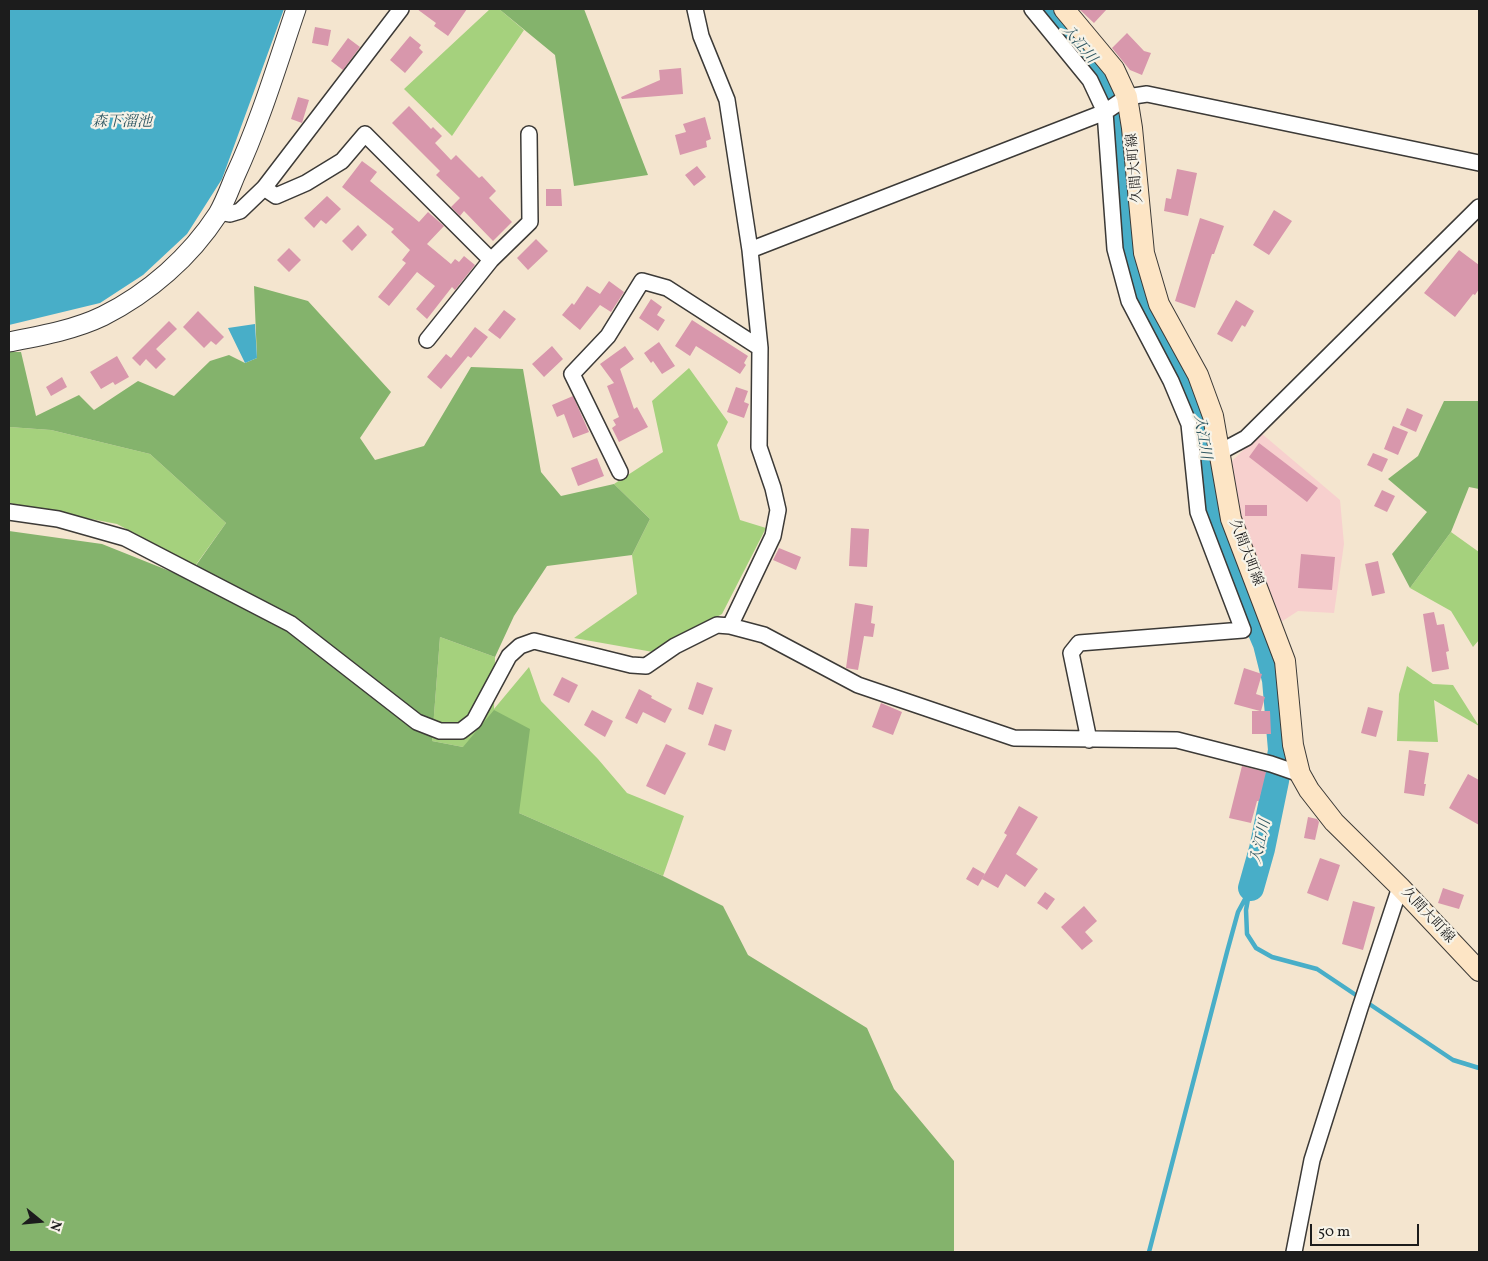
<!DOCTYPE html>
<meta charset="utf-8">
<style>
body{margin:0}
#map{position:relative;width:1488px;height:1261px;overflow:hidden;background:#f4e5cf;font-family:Vollkorn,serif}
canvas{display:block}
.frame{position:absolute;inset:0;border:10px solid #1c1c1c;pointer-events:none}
.north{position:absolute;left:15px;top:1196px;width:50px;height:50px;-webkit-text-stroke:4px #f7f3e8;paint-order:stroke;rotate:107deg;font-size:14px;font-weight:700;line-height:20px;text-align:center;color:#1c1c1c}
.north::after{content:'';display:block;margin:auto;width:18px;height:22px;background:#1c1c1c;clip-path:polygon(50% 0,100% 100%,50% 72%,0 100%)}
.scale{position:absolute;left:1310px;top:1224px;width:109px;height:22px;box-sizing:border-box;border:2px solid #1c1c1c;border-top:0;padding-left:6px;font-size:15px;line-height:18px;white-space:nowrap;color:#1c1c1c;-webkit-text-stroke:4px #f7f3e8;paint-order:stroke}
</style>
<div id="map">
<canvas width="1488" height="1261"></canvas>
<div class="frame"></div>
<div class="north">N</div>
<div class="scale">50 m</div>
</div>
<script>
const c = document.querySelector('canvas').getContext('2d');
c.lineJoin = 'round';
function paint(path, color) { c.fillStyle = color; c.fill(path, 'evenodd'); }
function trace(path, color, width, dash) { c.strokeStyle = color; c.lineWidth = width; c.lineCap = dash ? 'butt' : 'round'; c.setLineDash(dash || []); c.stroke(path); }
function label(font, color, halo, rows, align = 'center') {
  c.font = font + ' Vollkorn,"Noto Serif JP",serif'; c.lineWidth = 4.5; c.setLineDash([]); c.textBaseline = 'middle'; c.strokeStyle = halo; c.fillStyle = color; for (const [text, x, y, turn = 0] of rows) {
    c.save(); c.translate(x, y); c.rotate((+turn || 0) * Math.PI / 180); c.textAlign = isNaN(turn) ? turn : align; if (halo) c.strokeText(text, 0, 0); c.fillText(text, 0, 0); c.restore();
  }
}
paint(new Path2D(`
 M1261,433L1340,500L1344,544L1334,613L1298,611L1281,622L1239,521L1231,462Z`), '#f7d0ce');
paint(new Path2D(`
 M490,9H499L524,30L452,136L404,89Z
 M689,368L728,422L717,445L740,520L766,528L722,614L653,652L574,638L637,594L632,555L650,519L614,484L663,452L652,401Z
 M9,427L51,430L150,454L226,523L195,566L117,524L9,503Z
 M1451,532L1479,552V640L1473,647L1451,611L1410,588Z
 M440,637L495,657L494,709L529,667L541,701L598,759L627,793L684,816L663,876L519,813L463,747L432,741Z
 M1407,666L1433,684L1453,685L1479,726L1434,700L1438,742L1397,741L1399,694Z`), '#a5d17d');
paint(new Path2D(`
 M499,9H584L648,175L574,186L555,55Z
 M254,286L308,301L391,392L360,438L375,460L424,446L471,367L523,369L541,472L561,496L614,484L650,519L632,555L547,566L514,616L495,657L440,637L432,741L463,747L494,710L530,729L519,813L663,876L723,906L748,955L867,1028L894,1089L954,1161V1252H9V531L102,544L187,578L226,523L150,454L51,430L9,427V352H21L36,416L79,395L94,410L138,381L174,396L210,361L229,355L245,363L257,358Z
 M1444,401H1479V489L1469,487L1451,532L1410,588L1392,554L1427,512L1388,479L1418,456Z`), '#84b36c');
paint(new Path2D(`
 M9,9H284L222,179L187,234L143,275L100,303L9,325Z
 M255,324L257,358L245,363L228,328Z`), '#48aec8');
trace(new Path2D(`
 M1249,893L1246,910L1247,934L1256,948L1272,957L1317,969L1453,1060L1479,1068
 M1149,1252L1227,952L1238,912L1251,888`), '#48aec8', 4.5);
trace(new Path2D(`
 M1048,9L1100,71L1118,119L1126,239L1142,301L1187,378L1200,419L1209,489L1221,539L1266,644L1275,680L1281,750L1276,781L1262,849L1251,888`), '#48aec8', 26);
paint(new Path2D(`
 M417,9H467L448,36L434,26L436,23Z
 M1079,9H1107L1094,23Z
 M315,27L331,30L328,46L312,43Z
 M1127,33L1144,51L1151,53L1142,75L1130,70L1112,48Z
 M410,36L421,45L419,48L423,52L405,73L390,60Z
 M348,38L360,47L343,70L331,61Z
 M681,68L683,94L622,99L621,97L660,80L659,70Z
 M298,97L309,100L302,123L291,119Z
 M409,106L431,129L433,127L442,136L435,143L451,160L456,155L479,178L482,176L496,191L489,198L512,222L493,241L464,211L460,216L451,207L460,198L436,175L440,171L392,123Z
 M705,117L711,139L706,141L707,147L680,155L675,135L686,132L683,124Z
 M362,161L377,172L370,181L419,222L428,212L444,226L427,244L451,264L455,259L459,262L464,256L475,265L455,290L452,287L427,319L416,309L435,286L417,272L389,306L378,297L406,263L402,260L410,250L391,232L394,229L342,187Z
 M697,166L706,177L694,186L685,175Z
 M1177,169L1197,173L1188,216L1164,211L1166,198L1171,199Z
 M546,189H561L562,206H546Z
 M327,196L341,209L326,224L321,220L314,228L304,218Z
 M1274,210L1292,221L1269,255L1253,245Z
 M1200,218L1224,226L1214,254H1212L1195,308L1175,301Z
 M358,225L367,235L352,251L342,241Z
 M536,239L548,251L528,270L517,258Z
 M289,248L301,260L289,272L277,260Z
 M1459,250L1479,265V289L1475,295L1473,294L1455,317L1424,293Z
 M609,281L624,292L611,312L600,305L580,330L562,315L572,303L574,305L587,286L600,294Z
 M651,299L662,307L657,315L665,320L658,331L639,318Z
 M1236,300L1254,311L1245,327L1242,325L1232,342L1217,334Z
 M504,310L516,319L500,339L488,330Z
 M198,311L224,337L216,345L211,341L204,348L183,327Z
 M692,320L748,356L744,363L746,365L740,374L696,346L690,356L675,346Z
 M169,321L177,329L156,349L166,359L156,369L146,359L140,366L132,358Z
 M475,327L488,337L471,358L468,356L441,389L427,377L446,354L451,358Z
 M659,342L675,366L662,374L653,361L651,363L644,353Z
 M552,346L563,359L544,377L532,364Z
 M625,346L634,359L620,369L634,409L637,407L648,427L619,442L612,428L616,425L613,420L619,417L607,386L614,383L600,364Z
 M117,356L129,377L115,385L113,382L101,389L90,372Z
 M62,377L67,387L51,396L46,387Z
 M736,387L748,391L744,402L749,404L744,418L727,412Z
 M573,396L589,432L573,438L564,414L557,417L552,405Z
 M1407,408L1423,415L1416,432L1400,425Z
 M1393,426L1408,432L1398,455L1384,449Z
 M1259,443L1318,488L1307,502L1249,457Z
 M1373,453L1388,459L1382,472L1367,465Z
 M597,458L604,476L578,486L571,468Z
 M1382,490L1395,496L1387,512L1374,506Z
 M1245,505H1267V516H1245Z
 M851,528L869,529L867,567L849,566Z
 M779,548L801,557L796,570L773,560Z
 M1301,554L1335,557L1332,590L1298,588Z
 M1378,561L1385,593L1372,596L1365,564Z
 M855,603L873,606L871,623L875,624L873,637L864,636L858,670L846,668Z
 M1434,612L1437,625L1444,624L1449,651L1446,652L1449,669L1432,672L1423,614Z
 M1244,668L1262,674L1256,694L1265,697L1261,711H1270L1271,734H1252V711H1260L1234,704Z
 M562,677L578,685L569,703L553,695Z
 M697,682L713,688L703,715L688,709Z
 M639,689L652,696L651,698L672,709L665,723L643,712L637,724L625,718Z
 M881,703L902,712L893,735L872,727Z
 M1368,707L1383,711L1376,737L1361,733Z
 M592,710L613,721L605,737L584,725Z
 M715,724L732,730L725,751L708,745Z
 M666,744L686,753L665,795L646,786Z
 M1409,750L1429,753L1424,784H1426L1424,796L1404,793Z
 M1242,766L1266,772L1259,801H1257L1251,823L1229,818Z
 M1468,774L1479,780V825L1449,808Z
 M1019,806L1038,817L1016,854L1038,869L1025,887L1006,874L998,888L982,879L1007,835L1004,833Z
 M1308,817L1317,819L1319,822L1315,840L1304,838Z
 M1320,858L1340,865L1328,901L1307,893Z
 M973,867L985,874L978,886L966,879Z
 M1443,888L1464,895L1459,909L1438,903Z
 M1045,892L1055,899L1047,910L1037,903Z
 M1353,901L1375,907L1363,950L1342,944Z
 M1084,906L1097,921L1085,932L1093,941L1082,950L1061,927Z`), '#d897ac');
const minor = new Path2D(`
 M695,9L701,36L727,100L750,250L760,348L759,447L773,488L778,510L773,536L730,626
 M1032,9L1090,80L1105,112L1115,249L1129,301L1171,381L1189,424L1198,512L1243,630L1079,643L1071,653L1089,740
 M264,188L276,196L306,183L342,161L365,134L491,260
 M219,212L230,214L240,211L264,188L401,9
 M750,250L1105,112L1127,97L1147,94L1479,163
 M427,340L491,260L530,222L529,134
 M1220,452L1246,438L1479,207
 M620,472L572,374L608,336L642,281L667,288L760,348
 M9,512L58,519L125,538L291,624L417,722L440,731H461L474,721L509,656L520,646L534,641L631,665L646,666L675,646L717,625L730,626L764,635L858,685L1014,738L1177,740L1271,764L1300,774
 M1294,1252L1312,1160L1360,1008L1400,887`);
const tertiary = new Path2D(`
 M9,342C40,336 74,330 103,316C149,293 190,257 218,214C225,202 230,188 235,176C260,122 277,65 296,9`);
const secondary = new Path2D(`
 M1064,9L1114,69L1127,97L1132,128L1144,253L1159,304L1198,375L1213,416L1231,519L1285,661L1293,745L1300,774L1309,790L1334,822L1400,887L1479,971`);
trace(minor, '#3c3a37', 18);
trace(tertiary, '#3c3a37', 21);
trace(secondary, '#3c3a37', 22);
trace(minor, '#fff', 15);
trace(tertiary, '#fff', 19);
trace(secondary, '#fde5c5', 20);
label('14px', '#1c1c1c', '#f7f3e8', [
 ["久間大町線",1136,168,-95],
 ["久間大町線",1245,553,69],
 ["久間大町線",1427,916,47]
]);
label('italic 15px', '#2e5661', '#f7f3e8', [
 ["入江川",1078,45,50],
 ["森下溜池",122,123],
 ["入江川",1201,437,81],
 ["入江川",1262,842,-77]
]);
</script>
